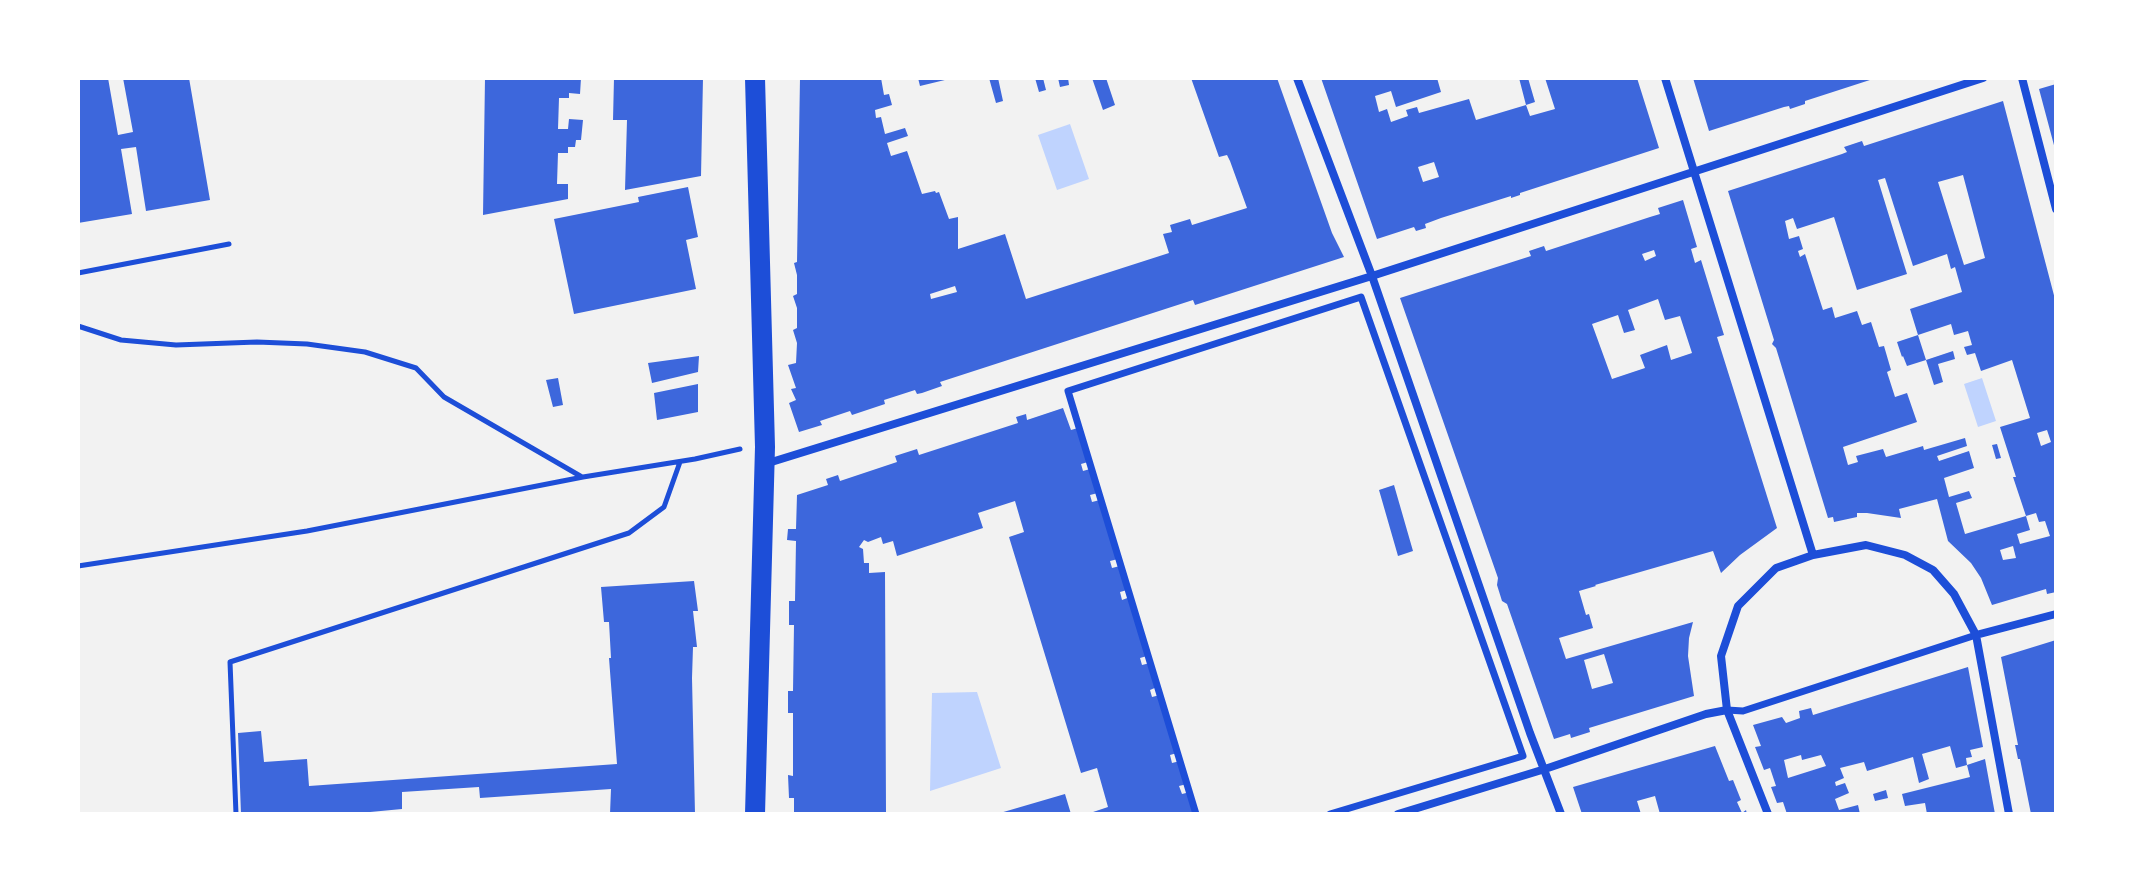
<!DOCTYPE html>
<style>
body{margin:0}
#map{position:relative;width:2134px;height:892px;overflow:hidden;background:#f2f2f2;font-family:"Fira Sans",sans-serif}
canvas{display:block}
.frame{position:absolute;inset:0;border:80px solid #fff;pointer-events:none}
</style>
<div id="map">
<canvas width="2134" height="892"></canvas>
<div class="frame"></div>
</div>
<script>
const c = document.querySelector('canvas').getContext('2d');
c.lineJoin = 'round';
function paint(path, color) { c.fillStyle = color; c.fill(path, 'evenodd'); }
function trace(path, color, width, dash) { c.strokeStyle = color; c.lineWidth = width; c.lineCap = dash ? 'butt' : 'round'; c.setLineDash(dash || []); c.stroke(path); }
paint(new Path2D(`
 M1070,124L1089,179L1057,190L1038,135Z
 M1982,378L1996,421L1978,427L1964,384Z
 M977,692L1001,768L930,791L932,693Z`), '#bfd3fe');
paint(new Path2D(`
 M78,78H108L118,135L133,132L123,78H189L210,200L146,211L136,147L121,149L132,214L78,223Z
 M485,78H581L580,94L569,93V98H559L558,129H568L569,119L583,120L581,140H576L575,147H568V153H558L557,184H568V199L483,215Z
 M614,78H703L701,176L625,190L627,120H613Z
 M800,78H881L884,95L889,94L892,105L875,110L876,118L881,117L885,134L905,128L908,136L887,143L891,156L907,151L922,194L935,191L936,193L939,192L949,219L958,217V249L1005,234L1026,299L1169,253L1163,234L1172,232L1170,225L1190,219L1192,225L1247,208L1230,161L1227,155L1219,157L1191,78H1277L1332,233L1344,257L1195,305L1193,300L940,382L942,386L922,393L917,394L915,390L884,400L885,404L852,415L850,411L820,421L822,425L799,432L789,403L796,400L791,389L796,388L788,365L796,363L797,343L793,330L797,328V308L793,296L797,294V275L794,263L797,262ZM955,286L957,292L931,299L930,294Z
 M918,78H949V79L920,86Z
 M989,78H998L1003,101L996,103Z
 M1035,78H1043L1046,90L1039,92Z
 M1058,78H1068L1069,85L1060,87Z
 M1092,78H1106L1115,105L1103,110Z
 M1321,78H1437L1441,92L1396,107L1391,91L1375,96L1379,112L1387,109L1391,122L1408,116L1406,110L1417,107L1419,113L1469,99L1476,120L1526,105L1530,116L1555,109L1545,78H1637L1659,148L1520,193V195L1511,198V196L1441,218L1425,224L1426,228L1416,231L1414,227L1377,239ZM1434,162L1439,177L1423,182L1418,167Z
 M1519,78H1528L1535,102L1526,105Z
 M1693,78H1873V79L1805,101V104L1790,109L1789,106L1784,107L1709,131Z
 M2056,84V149H2055L2039,89Z
 M2003,101L2056,303V592L2047,594L2046,589L1992,605L1981,578L1971,563L1948,541L1937,499L1899,509L1901,518L1867,513H1857V517L1834,522L1833,517L1828,518L1776,348L1772,344L1774,340L1728,191L1842,154L1847,152L1844,147L1862,141L1864,146ZM1963,175L1985,258L1964,265L1938,182ZM1885,178L1913,266L1947,254L1951,269L1955,267L1962,292L1910,309L1918,335L1951,324L1954,335L1968,331L1972,345L1964,347L1967,355L1975,353L1981,371L2012,360L2030,418L2000,427L2016,477H2013L2026,516L2036,513L2039,522L2045,521L2050,536L2020,544L2017,534L2030,530L2026,516L1965,534L1956,503L1972,498L1969,491L1949,497L1944,478L1974,468L1969,451L1939,461L1937,456L1967,446L1965,438L1924,450L1923,446L1886,457L1883,449L1856,456L1858,462L1848,465L1843,447L1917,422L1907,393L1895,397L1887,372L1891,370L1884,346L1879,347L1871,322L1862,325L1857,311L1835,318L1832,307L1823,310L1805,254L1800,257L1798,251L1803,249L1799,236L1789,239L1785,221L1793,218L1797,229L1834,217L1857,290L1907,274L1878,180ZM2047,430L2051,442L2041,446L2037,433ZM2013,546L2016,558L2003,560L2000,550Z
 M688,187L698,237L686,240L696,289L574,314L554,219L639,202L638,197Z
 M1683,200L1697,247L1691,249L1695,263L1701,260L1724,335L1717,337L1777,528L1740,555L1721,573L1713,551L1595,585L1596,586L1579,591L1586,615L1589,614L1593,628L1559,638L1566,659L1693,622L1689,638L1688,656L1694,696L1589,728L1590,732L1571,738L1570,734L1554,739L1507,604L1502,601L1497,585L1498,578L1400,298L1531,256L1529,251L1544,246L1546,251L1650,217L1660,214L1658,208ZM1654,250L1656,256L1645,261L1642,254ZM1658,299L1665,320L1680,316L1692,353L1671,360L1667,345L1640,355L1645,368L1612,379L1592,324L1618,315L1624,333L1635,330L1628,310ZM1604,654L1613,683L1592,689L1584,660Z
 M1918,335L1926,360L1907,366L1903,356L1902,357L1897,342Z
 M1953,351L1955,359L1938,364L1943,382L1934,385L1926,360Z
 M699,356L698,372L652,383L648,363Z
 M558,378L563,405L553,407L546,380Z
 M698,384V412L657,420L654,393Z
 M1063,408L1071,430L1078,428L1088,462L1081,464L1083,471L1090,469L1098,493L1090,495L1092,502L1100,500L1118,559L1110,561L1112,568L1120,566L1127,590L1120,592L1122,600L1130,597L1147,656L1140,658L1142,665L1150,663L1157,687L1150,690L1152,697L1160,695L1177,753L1170,755L1172,763L1180,761L1187,784L1179,786L1182,794L1190,792L1196,814H1087L1108,807L1097,768L1081,773L1009,537L1024,532L1015,501L978,513L983,528L897,556L893,541L883,544L881,537L868,542L864,540L859,547L863,549L864,563H869V573L885,572L886,814H794V798H789L788,775L793,776V713H788V691H793L794,625H789V601H795L796,541L787,540L788,529H796L797,495L828,485L826,479L838,475L840,481L897,462L895,456L917,449L919,455L1018,423L1016,417L1026,414L1027,420Z
 M1997,444L2001,458L1996,459L1992,445Z
 M1394,485L1413,551L1398,556L1379,490Z
 M694,581L698,611H693L697,647H693L692,678L695,814H610L611,789L480,798L479,787L402,792V809L349,814H241L238,733L261,731L264,762L307,759L309,786L617,764L609,658H611L609,622H604L601,587Z
 M2056,640V814H2031L2020,759H2018L2015,745H2018L2001,657Z
 M1968,667L1983,747L1970,750L1972,757L1966,758L1967,765L1956,768L1950,746L1922,754L1929,779L1919,783L1913,757L1867,771L1864,762L1840,768L1844,778L1835,782L1836,786L1845,783L1849,793L1835,799L1839,810L1858,805L1860,814H1787L1783,802L1777,803L1771,787L1776,786L1770,768L1764,770L1755,747L1761,746L1753,725L1782,717L1786,723L1800,718L1799,711L1811,708L1813,715ZM1801,755L1802,760L1821,755L1826,766L1788,778L1784,760Z
 M1715,746L1729,781L1733,780L1741,800L1737,802L1742,813L1746,810L1747,814H1660L1655,796L1637,801L1641,814H1582L1573,787Z
 M1985,759L1995,814H1927L1925,803L1905,806L1902,794L1970,777L1967,765Z
 M1886,790L1888,798L1875,801L1873,794Z
 M1065,794L1071,814H1000V813Z`), '#3d67dc');
trace(new Path2D(`
 M78,273L229,244
 M78,326L121,340L176,345L257,342L307,344L365,352L416,368L444,397L582,477
 M78,566L307,531L583,477L695,459L740,449
 M236,814L230,662L629,533L664,507L680,462`), '#1d4ed8', 5);
trace(new Path2D(`
 M1727,710L1743,711L1976,635
 M1196,814L1068,391L1361,297L1523,756L1330,814`), '#1d4ed8', 7);
trace(new Path2D(`
 M1297,78L1372,276L1530,733L1561,814
 M1665,78L1813,555
 M2022,78L2056,209
 M765,464L1372,276L1983,78
 M1976,635L2056,614
 M1398,814L1545,769L1706,714L1727,710
 M1768,814L1727,710L1721,656L1738,606L1776,568L1813,555L1866,545L1905,555L1933,570L1954,594L1976,635L2009,814`), '#1d4ed8', 8);
trace(new Path2D(`
 M755,814L765,447L755,78`), '#1d4ed8', 20);
</script>
